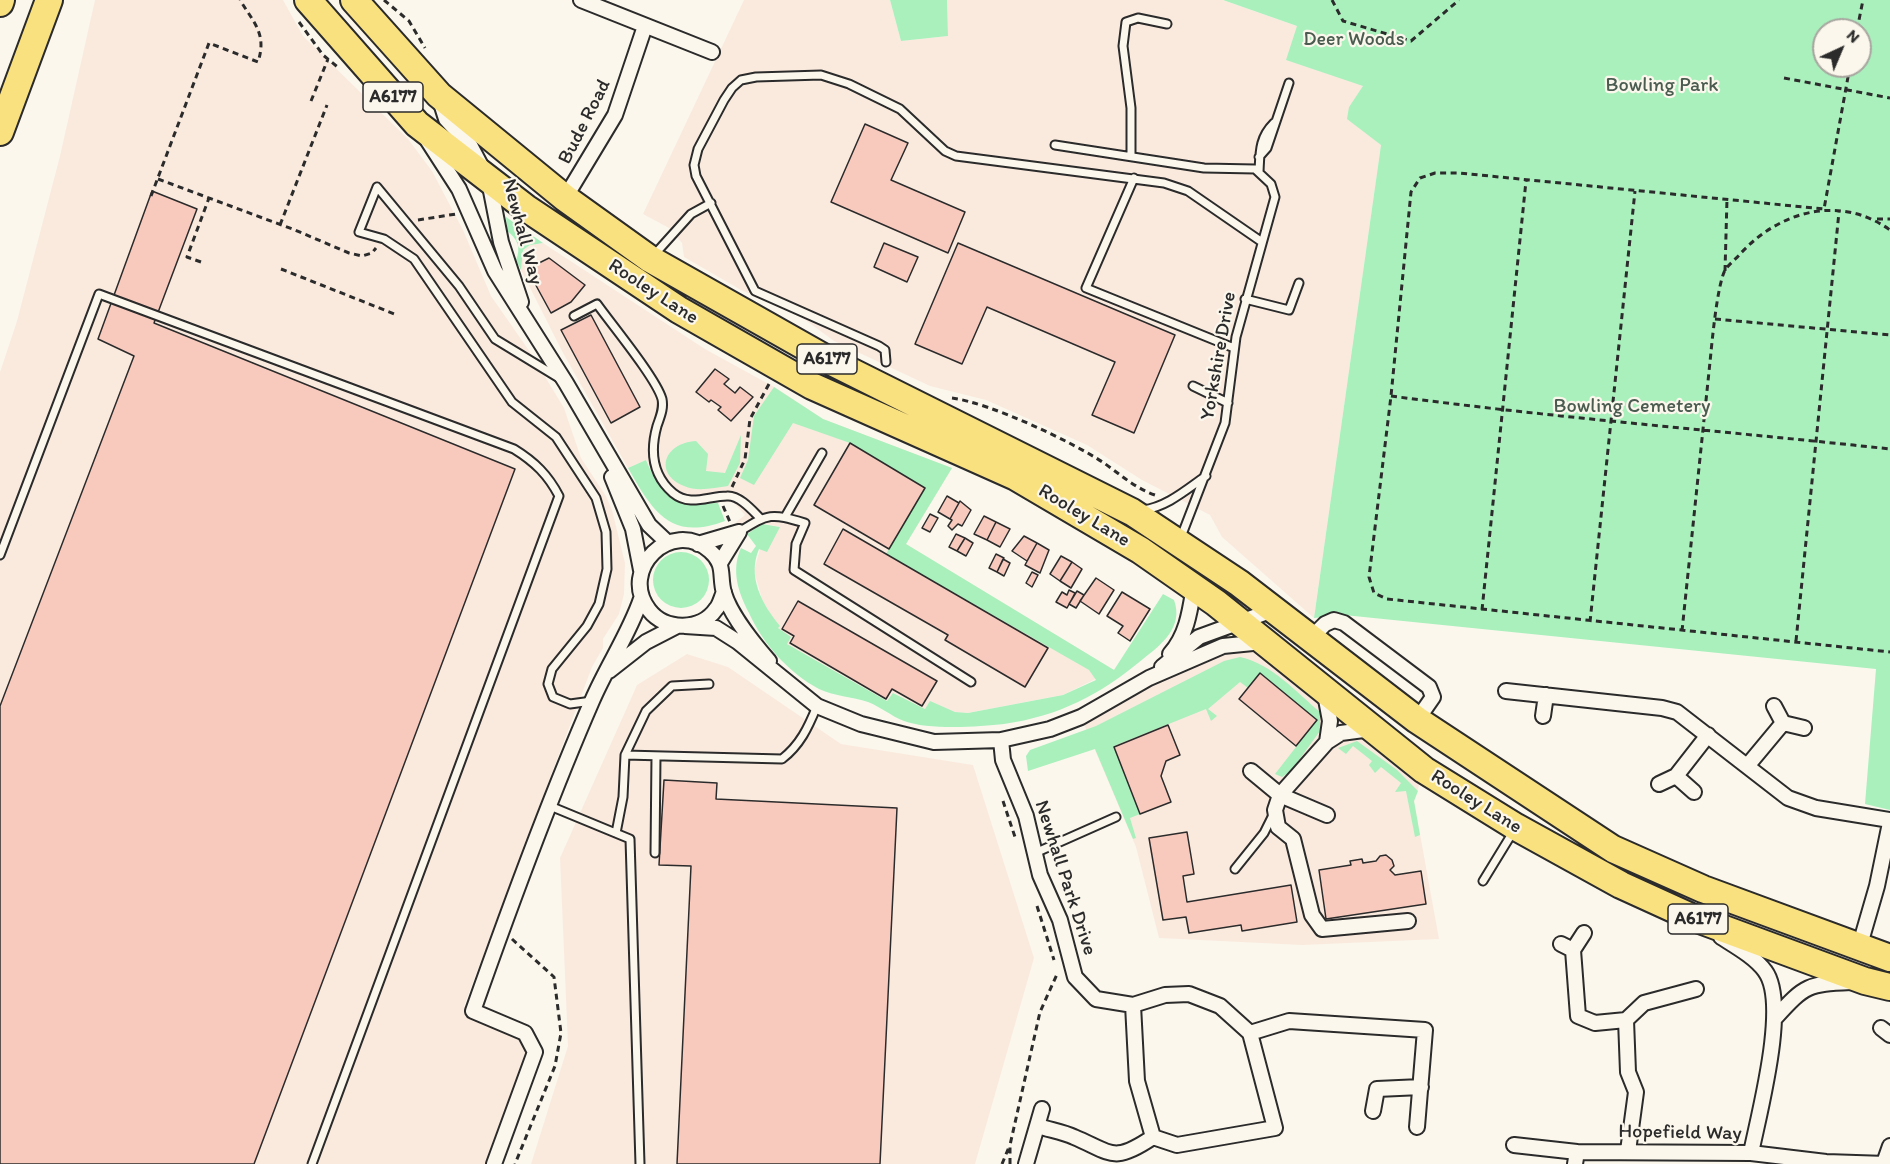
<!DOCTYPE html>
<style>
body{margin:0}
#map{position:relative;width:1890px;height:1164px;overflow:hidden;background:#fbf7ec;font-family:Itim,sans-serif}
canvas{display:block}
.north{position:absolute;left:1812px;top:18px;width:60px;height:60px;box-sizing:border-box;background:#fbf7ec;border:2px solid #a8a59f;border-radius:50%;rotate:44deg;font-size:16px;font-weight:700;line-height:24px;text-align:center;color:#2b2b2b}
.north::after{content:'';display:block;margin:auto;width:21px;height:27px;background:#2b2b2b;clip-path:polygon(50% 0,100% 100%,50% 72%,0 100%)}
</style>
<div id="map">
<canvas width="1890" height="1164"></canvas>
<div class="north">N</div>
</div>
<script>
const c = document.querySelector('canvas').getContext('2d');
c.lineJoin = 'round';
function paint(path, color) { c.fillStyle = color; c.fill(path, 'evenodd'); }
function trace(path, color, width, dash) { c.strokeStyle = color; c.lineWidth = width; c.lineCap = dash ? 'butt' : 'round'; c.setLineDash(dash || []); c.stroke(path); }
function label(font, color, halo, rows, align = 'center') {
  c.font = font + ' Itim,sans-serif'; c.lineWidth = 4.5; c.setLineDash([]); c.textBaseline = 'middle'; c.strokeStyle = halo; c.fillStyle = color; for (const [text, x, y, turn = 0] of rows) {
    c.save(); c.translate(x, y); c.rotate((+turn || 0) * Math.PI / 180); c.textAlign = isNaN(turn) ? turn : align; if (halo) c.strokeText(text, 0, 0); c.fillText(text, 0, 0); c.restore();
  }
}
paint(new Path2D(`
 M95,0H283L303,36L408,139L432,171L463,230L491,296L530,352L564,408L581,458L606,496L612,510L625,563L624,594L619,614L603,639V648L592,667L464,1006L525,1033L535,1052L494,1164H0V372L17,321L60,156Z
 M744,0H890L901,41L948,36L947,0H1223L1297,26L1364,86L1349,107L1381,145L1314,618L1222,537L1210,515L1142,480L1087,445L986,400L930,386L834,341L797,314L741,290L684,257L682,243L669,228L643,214Z
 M543,243L705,349L776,388L823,419L952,468L906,544L1114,670L1063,695L968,713L955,712L930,702L925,709L894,693L888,701L787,644L762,599L754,571L760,549L780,527L766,524L747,534L736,522L745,515L733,502L685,503L668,495L662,489L646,460L628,468L563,353L521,270L523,250L530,245Z
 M1263,642L1424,770L1414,801L1439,939L1302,945L1159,938L1136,847L1081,717L1223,646Z
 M687,654L728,667L841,744L973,765L1034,958L975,1164H531L568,1046L560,858L637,685Z`), '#faeade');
paint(new Path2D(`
 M890,0H947L948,36L901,41Z
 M1223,0H1890V810L1865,804L1876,669L1344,615L1314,618L1381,145L1347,119L1349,107L1363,86L1286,60L1297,26ZM1824,30H1860V66H1824Z
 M506,217L543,243L530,245L523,250L521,270L516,260C521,248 518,239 507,231Z
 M774,387L823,419L952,468L906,544L1114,670L1163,594L1174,600C1184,627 1161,645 1143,659C1100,695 1059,716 1004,724C978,727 928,730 904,721C891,716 881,707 868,702C853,697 833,696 819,689C789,673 763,644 749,613C738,592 731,570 741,548L751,553L756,546L747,534L762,524L780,527L767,552L759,549C747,577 762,604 780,626L778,628L791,637L787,644L887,701L893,693L925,709L930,701L955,712L968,713L1063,695L1096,680L1089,670L886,554L925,488L850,443L793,423L754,485L740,478L748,460L754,416Z
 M741,435L740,463L728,486C714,488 697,492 684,486C654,474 663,443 696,441L708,454L706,471L725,473Z
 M646,460C662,499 678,505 718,503L725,521C670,542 652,510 628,468Z
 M653 580a28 28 0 1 1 56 0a28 28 0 1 1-56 0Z
 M1240,657C1272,664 1296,692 1320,712V731L1291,771L1282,777L1275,774L1317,720L1260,673L1248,688L1240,682L1208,709L1217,716L1211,721L1206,709L1114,746L1140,814L1130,818L1136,838L1133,839L1095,749L1028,771L1026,756L1030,750L1096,726L1224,661Z
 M1357,741L1397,770L1418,791L1414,801L1420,835L1415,837L1406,791L1395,792L1401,783L1381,767L1375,773L1369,765L1372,761L1353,746L1346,754L1338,748Z`), '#a9f0bd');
const building = new Path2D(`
 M865,124L908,143L891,180L965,212L948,253L831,202Z
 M152,191L197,209L154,323L515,469L254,1164H0V706L134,356L98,339Z
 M884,243L918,257L907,282L874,267Z
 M958,243L1175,335L1134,433L1092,415L1115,362L987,307L962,364L915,344Z
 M549,258L585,285L571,302L551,313L527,269Z
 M591,315L640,407L611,423L561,330Z
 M715,369L729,379L724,384L735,393L740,387L753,397L731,421L718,410L721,407L711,400L709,402L696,392Z
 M850,443L925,488L889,549L814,505Z
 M947,496L959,503L950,519L938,512Z
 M960,501L971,510L962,526L958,524L952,530L948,526L952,520L950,519Z
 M930,514L938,518L930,532L922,528Z
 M984,516L996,522L987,540L974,534Z
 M996,522L1010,529L1000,547L987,540Z
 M843,529L1048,648L1025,687L945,640L948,635L824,564Z
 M956,534L965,538L957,551L949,547Z
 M1024,536L1037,543L1027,561L1012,551Z
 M965,538L973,543L966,556L957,551Z
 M1037,543L1049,550L1040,573L1025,565Z
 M996,554L1004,558L997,572L989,568Z
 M1061,556L1072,562L1060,581L1050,574Z
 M1003,559L1010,563L1004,576L997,572Z
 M1072,562L1082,569L1071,588L1060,581Z
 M1032,572L1038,575L1032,587L1026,583Z
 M1096,578L1114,590L1099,614L1080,601Z
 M1069,590L1075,593L1067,608L1056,602L1062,592L1067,595Z
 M1077,591L1084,595L1076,608L1069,604Z
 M1122,592L1150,609L1130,641L1118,633L1123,626L1107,616Z
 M798,601L937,681L922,706L892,689L886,699L790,643L794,636L782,629Z
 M1260,673L1317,720L1296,746L1239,699Z
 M1168,725L1180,755L1166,761L1161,776L1171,802L1140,814L1114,747Z
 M664,780L717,783L716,799L897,808L880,1164H677L691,866L659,865Z
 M1187,832L1194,874L1183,876L1187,902L1291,885L1297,922L1242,931L1241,925L1189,933L1186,917L1163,920L1149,838Z
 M1386,855L1392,860L1394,866L1390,870L1395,875L1421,871L1426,904L1326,919L1319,870L1351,865L1350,861L1362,859L1363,863L1376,861L1380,856Z`);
paint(building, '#f8cabe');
trace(building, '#2b2b2b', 1.5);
const lane = new Path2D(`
 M1055,145L1204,168L1255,169L1271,184L1275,197L1236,337L1225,423L1181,537
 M1131,155V108L1123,46L1126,22L1138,18L1167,24
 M1259,157L1267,148L1289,83
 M1259,172C1260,152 1259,138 1274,123
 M1134,178L1086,288L1234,348
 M654,255L691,214L711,203
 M1245,299L1289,310L1299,283
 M574,316L597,304C612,325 656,378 662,399C664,409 660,417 657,426C650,451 652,475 673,493C690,507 708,496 727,496C739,495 752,510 760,518
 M886,362L885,350L879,346L755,291L696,176L694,165L698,149L724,100L732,88L741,80L756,77L821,75L849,84L900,109L945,151L956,156L1164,183L1188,191L1262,242
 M559,378L495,339L459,286L377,187L359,232L384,239L414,259L512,402L556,437L596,498L606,532L607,569L599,604L587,626L552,669L548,684L553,697L570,704L592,701
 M1193,386L1228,403
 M1143,510C1167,507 1187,489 1206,476
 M785,517L822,453
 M739,532C769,513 771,513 805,523L796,544L794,570L971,682
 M0,555L99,294L514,449C535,462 548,475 559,496L312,1164
 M625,755L782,759C800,745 808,728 817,706
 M550,806L630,839L640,1164
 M616,833L623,797L625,755L646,711L672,686L709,684
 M655,853L656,756
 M1035,853L1116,817
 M1235,869L1264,833L1274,813
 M1483,881L1513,832`);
const street = new Path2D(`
 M581,0L712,52
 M440,100L446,119L470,145L489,181L501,242L521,302
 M428,141L459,189L495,271L566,383L649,525L667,542
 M565,198L615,115L645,26
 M612,477L633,529L641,570
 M698,544L739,532
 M720,563L739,532
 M724,592C721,598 720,605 716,609C701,631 665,631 649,610C618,570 671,517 710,551C726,565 719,576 724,593C730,614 755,645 769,661
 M685,626L716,628L738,642L817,706L861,724L934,742L1001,740L1050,729L1081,717L1149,678L1223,646L1263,642
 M1310,639L1325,624L1334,620L1344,623L1429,687L1433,697L1417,720
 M1170,654C1187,635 1190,611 1194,586
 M1162,667L1199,637L1273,610
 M609,671L646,642L677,626
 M1506,691L1662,708L1677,712L1788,798L1816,808L1890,820
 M1325,694L1330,721L1327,742
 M1774,706L1783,723L1804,728
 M1543,716L1546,695
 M1371,729L1341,733L1327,742L1280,795L1275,810L1278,827L1293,839L1312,915L1322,929L1408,921
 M1001,740L1003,760L1026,816L1040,875L1060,920L1075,977L1096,999L1133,1005L1165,995L1189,994L1220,1006L1250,1033
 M1748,765L1783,723
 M1251,771L1280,795L1327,815
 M1676,776L1708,735
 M1659,784L1676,776L1694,792
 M1561,944L1573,950L1578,1016L1595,1023L1626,1020L1628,1072L1636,1092L1628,1151
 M1859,948L1877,886L1890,823
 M1573,950L1584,933
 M1133,1005L1137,1081L1153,1137
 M1776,1017C1805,985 1808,984 1851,982
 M1626,1020L1644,1003L1696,989
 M1881,1028L1890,1035
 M1250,1033L1289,1021L1425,1030L1417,1127
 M1373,1111L1377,1089L1421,1087
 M1038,1126C1050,1130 1063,1132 1074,1137C1112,1153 1113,1164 1153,1137
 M1153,1137L1177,1145L1275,1128L1250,1033
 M1514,1145L1577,1152
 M1751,1153L1826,1162L1886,1164
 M1884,1163L1890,1146
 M494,1164L535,1052L525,1033L473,1011C510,906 548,802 592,701C607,666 629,634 641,599
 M1026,1164L1042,1109
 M1575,1164L1577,1152L1751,1153C1759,1113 1789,1003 1765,971C1755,957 1735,946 1721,937`);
const highway = new Path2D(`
 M308,0L417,124L526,208L679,310L812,386L1016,477L1140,550L1216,603L1424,770L1516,827L1621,885L1689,916L1865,981L1890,987
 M354,0L439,95L565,198L650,259L832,362L1132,512L1239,583L1417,720L1613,849L1703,889L1890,958
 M0,3L1,0
 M0,132L49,0`);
trace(lane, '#2b2b2b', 11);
trace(street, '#2b2b2b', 18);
trace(highway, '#2b2b2b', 30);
trace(new Path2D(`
 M384,0L409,21L425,48
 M1332,0L1343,21L1411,41L1459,0
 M299,22L323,55L340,69
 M1857,30L1863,0
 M1850,66L1824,209L1459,173H1435L1420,178L1411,192L1391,396L1369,577L1374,593L1387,599L1890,652
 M1784,78L1890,98
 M311,101L328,59
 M158,179L295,230L349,253L362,256L372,253L376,248
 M151,196L209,43L258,62C267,34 254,23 240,0
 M1877,219H1890
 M418,220L456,214
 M280,225L327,105
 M201,262L187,257L209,198
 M281,269L397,315
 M1725,271L1727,199
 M1715,319L1890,335
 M1391,396C1557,418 1724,431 1890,449
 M952,398C990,403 1071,441 1104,463C1121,475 1135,488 1155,495
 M732,487L745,459L750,419L769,384
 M723,506L730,522
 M1482,610L1526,181
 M1590,622L1635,191
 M1682,631L1710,362C1712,342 1717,286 1725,270C1729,264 1736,259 1741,253C1780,211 1840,194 1890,230
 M1796,641L1839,212
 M1003,801L1016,840
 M1037,906L1054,960
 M512,939L554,977L561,1033L555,1066L515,1164
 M1002,1164L1009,1147
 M1010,1164V1145L1040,1012L1058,972`), '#2b2b2b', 3, [6, 4.5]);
trace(lane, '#fbf7ec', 7);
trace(street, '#fbf7ec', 14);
trace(highway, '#fae180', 26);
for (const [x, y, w] of [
 [393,97,60],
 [827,359,60],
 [1698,919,60]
]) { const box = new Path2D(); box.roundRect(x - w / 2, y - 15, w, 30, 4.5); c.fillStyle = '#fbf7ec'; c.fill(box); trace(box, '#2b2b2b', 1.5); }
label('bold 18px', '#2b2b2b', null, [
 ["A6177",393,97],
 ["A6177",827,359],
 ["A6177",1698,919]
]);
label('20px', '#4a5c50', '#fbf7ec', [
 ["Deer Woods",1354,40],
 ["Bowling Park",1662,86],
 ["Bowling Cemetery",1632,407]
]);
label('20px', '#2b2b2b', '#fbf7ec', [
 ["Bude Road",585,122,-63],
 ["Newhall Way",522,232,75],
 ["Rooley Lane",653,292,33],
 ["Yorkshire Drive",1219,356,-80],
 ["Rooley Lane",1084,516,31],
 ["Rooley Lane",1476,802,32],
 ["Newhall Park Drive",1065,878,72],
 ["Hopefield Way",1680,1133,1]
]);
</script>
